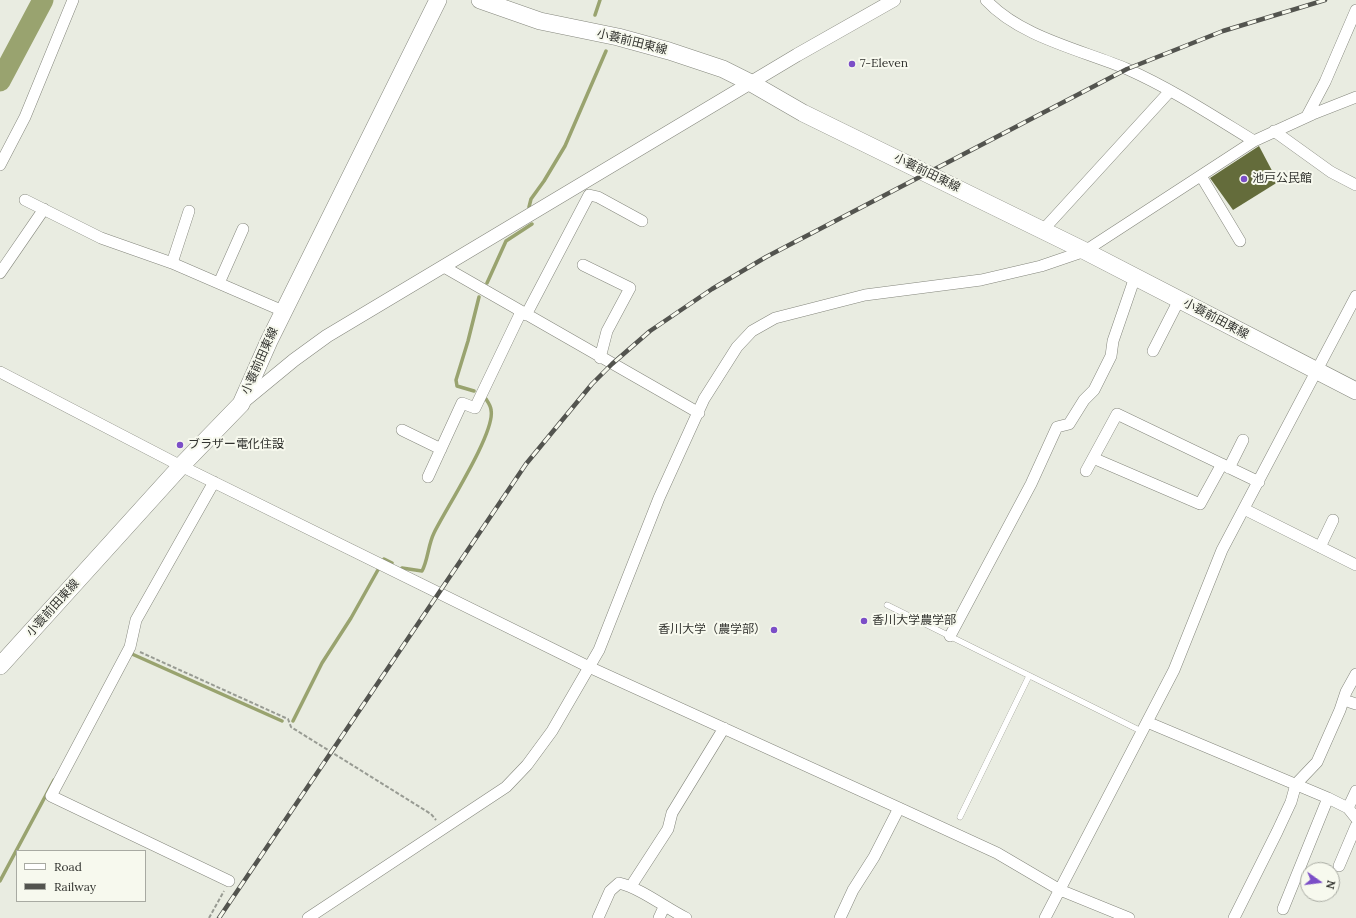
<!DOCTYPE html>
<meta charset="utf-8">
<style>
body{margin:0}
#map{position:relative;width:1356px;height:918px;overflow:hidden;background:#e9ece1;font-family:Lora,serif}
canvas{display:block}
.legend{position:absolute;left:16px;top:850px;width:130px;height:52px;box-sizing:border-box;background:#f7f9ee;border:1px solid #a8aaa2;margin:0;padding:5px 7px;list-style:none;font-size:12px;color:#32332f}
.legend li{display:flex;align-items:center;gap:8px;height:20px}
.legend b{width:20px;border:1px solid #a8aaa2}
.north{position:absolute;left:1300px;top:862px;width:40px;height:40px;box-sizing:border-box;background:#f7f9ee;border:1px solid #a8aaa2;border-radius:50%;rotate:104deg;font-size:11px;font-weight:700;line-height:16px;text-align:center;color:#32332f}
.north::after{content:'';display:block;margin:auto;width:14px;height:18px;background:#7b4ec7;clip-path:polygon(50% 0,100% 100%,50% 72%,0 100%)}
</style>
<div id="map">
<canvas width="1356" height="918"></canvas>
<ul class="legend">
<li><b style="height:5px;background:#fff"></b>Road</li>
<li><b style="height:5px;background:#53544f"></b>Railway</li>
</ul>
<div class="north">N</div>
</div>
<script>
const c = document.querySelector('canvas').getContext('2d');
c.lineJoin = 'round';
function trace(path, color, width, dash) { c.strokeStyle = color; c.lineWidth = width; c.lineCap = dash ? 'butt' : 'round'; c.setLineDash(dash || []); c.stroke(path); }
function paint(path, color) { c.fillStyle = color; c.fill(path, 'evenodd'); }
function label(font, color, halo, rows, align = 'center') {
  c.font = font + ' Lora,"Noto Sans JP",serif'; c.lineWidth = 4; c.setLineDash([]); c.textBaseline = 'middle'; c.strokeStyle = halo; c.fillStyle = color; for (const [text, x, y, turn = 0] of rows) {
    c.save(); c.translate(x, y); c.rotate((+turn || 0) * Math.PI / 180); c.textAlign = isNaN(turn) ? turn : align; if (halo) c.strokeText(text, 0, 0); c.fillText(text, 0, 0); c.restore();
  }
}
trace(new Path2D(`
 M595,15L600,0
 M529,207L531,199L544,181L565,146L606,51
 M487,283L506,241L532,224
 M474,391L457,386L456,380L468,341L479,297
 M384,559L392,563
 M402,568L422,571C428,560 428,545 434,533C445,510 496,432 491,410C491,406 488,402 486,399
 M132,654L282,721
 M293,721L322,663L351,618L379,568
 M0,881L54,780`), '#99a36f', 3.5);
trace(new Path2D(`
 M0,81L43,0`), '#99a36f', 21);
paint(new Path2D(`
 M1259,146L1278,182L1233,210L1210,178Z`), '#646c3b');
const service = new Path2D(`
 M887,605L1141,731
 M960,817L1029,676`);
const minor = new Path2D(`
 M986,0C1020,37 1082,50 1127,69C1172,89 1213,116 1254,141
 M1307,116L1325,82L1356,10
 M1274,131L1331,172L1356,185
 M0,165L25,117L73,0
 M1201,176L1240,241
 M25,200L101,238L172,263L283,311
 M1043,230L1170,91
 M172,263L189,211
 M583,265L630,288L607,331L600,358
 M444,267L699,413
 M0,273L44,209
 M219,283L243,229
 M526,315L589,195L598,197L642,221
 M1153,351L1179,300
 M0,372L181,466L589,667L899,808L997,853L1060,890L1129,918
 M402,430L441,449
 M1093,458L1200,504L1222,464
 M1229,468L1243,440
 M1086,471L1117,414L1259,482
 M428,477L462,403L475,408L521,312
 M214,482L136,620L130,647L51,796L229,881
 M1244,509L1356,565
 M1320,547L1333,520
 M950,636L1031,484L1057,427L1069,424L1084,400L1094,390L1111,356L1113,341L1135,277
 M1350,702L1356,704
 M1147,722L1328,798L1348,808L1356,818
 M1348,808L1356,791
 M1339,866L1356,826
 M631,886L668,829L672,813L724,728
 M1283,909L1328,798
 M308,918L506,787L527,765L552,731L599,650L659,498L704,399L737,347L752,331L775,318L865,295L981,280L1041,266L1085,251L1254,141L1313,114L1356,97
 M598,918L610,891L619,883C642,889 664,907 686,918
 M659,918L664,907
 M840,918L853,890L874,857L899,808
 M1045,918L1174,670L1222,550L1356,296
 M1234,918L1277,832L1291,802L1296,784L1317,762L1340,710L1346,692L1356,674`);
const tertiary = new Path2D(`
 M243,402L294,360L327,336L797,55L894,0`);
const primary = new Path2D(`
 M480,0L540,21L618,37L669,51L723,69L751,83L803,113L1085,251L1356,391
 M0,666L181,466L241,404L269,341L438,0`);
trace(service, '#84867c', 6);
trace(minor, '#84867c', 12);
trace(tertiary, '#84867c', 14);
trace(primary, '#84867c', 18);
trace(new Path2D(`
 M140,652L288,719L291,727L431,814L436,820
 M209,918L224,891`), '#989b93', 2, [4, 2]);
trace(service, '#fff', 5.5);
trace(minor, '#fff', 11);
trace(tertiary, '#fff', 13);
trace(primary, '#fff', 17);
const rail = new Path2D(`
 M219,918L526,464L592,384L612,364L650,331L712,289L766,257L1127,69L1223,31L1325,0`);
trace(rail, '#53544f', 4.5);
trace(rail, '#f7f9ee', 3, [9]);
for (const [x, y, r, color] of [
 [852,64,4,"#7b4ec7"],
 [1244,179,4,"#7b4ec7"],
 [180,445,4,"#7b4ec7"],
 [864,621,4,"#7b4ec7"],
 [774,630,4,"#7b4ec7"]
]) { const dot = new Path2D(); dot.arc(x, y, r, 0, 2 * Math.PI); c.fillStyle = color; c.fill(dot); trace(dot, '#f7f9ee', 1.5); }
label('12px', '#32332f', '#f7f9ee', [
 ["小蓑前田東線",632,42,14],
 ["小蓑前田東線",927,173,26],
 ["小蓑前田東線",1216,319,28],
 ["小蓑前田東線",260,361,-66],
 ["小蓑前田東線",53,608,-48]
]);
label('12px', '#32332f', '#f7f9ee', [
 ["7-Eleven",860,64],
 ["池戸公民館",1252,179],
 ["ブラザー電化住設",188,445],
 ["香川大学農学部",872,621],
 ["香川大学（農学部）",766,630,"right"]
], 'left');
</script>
